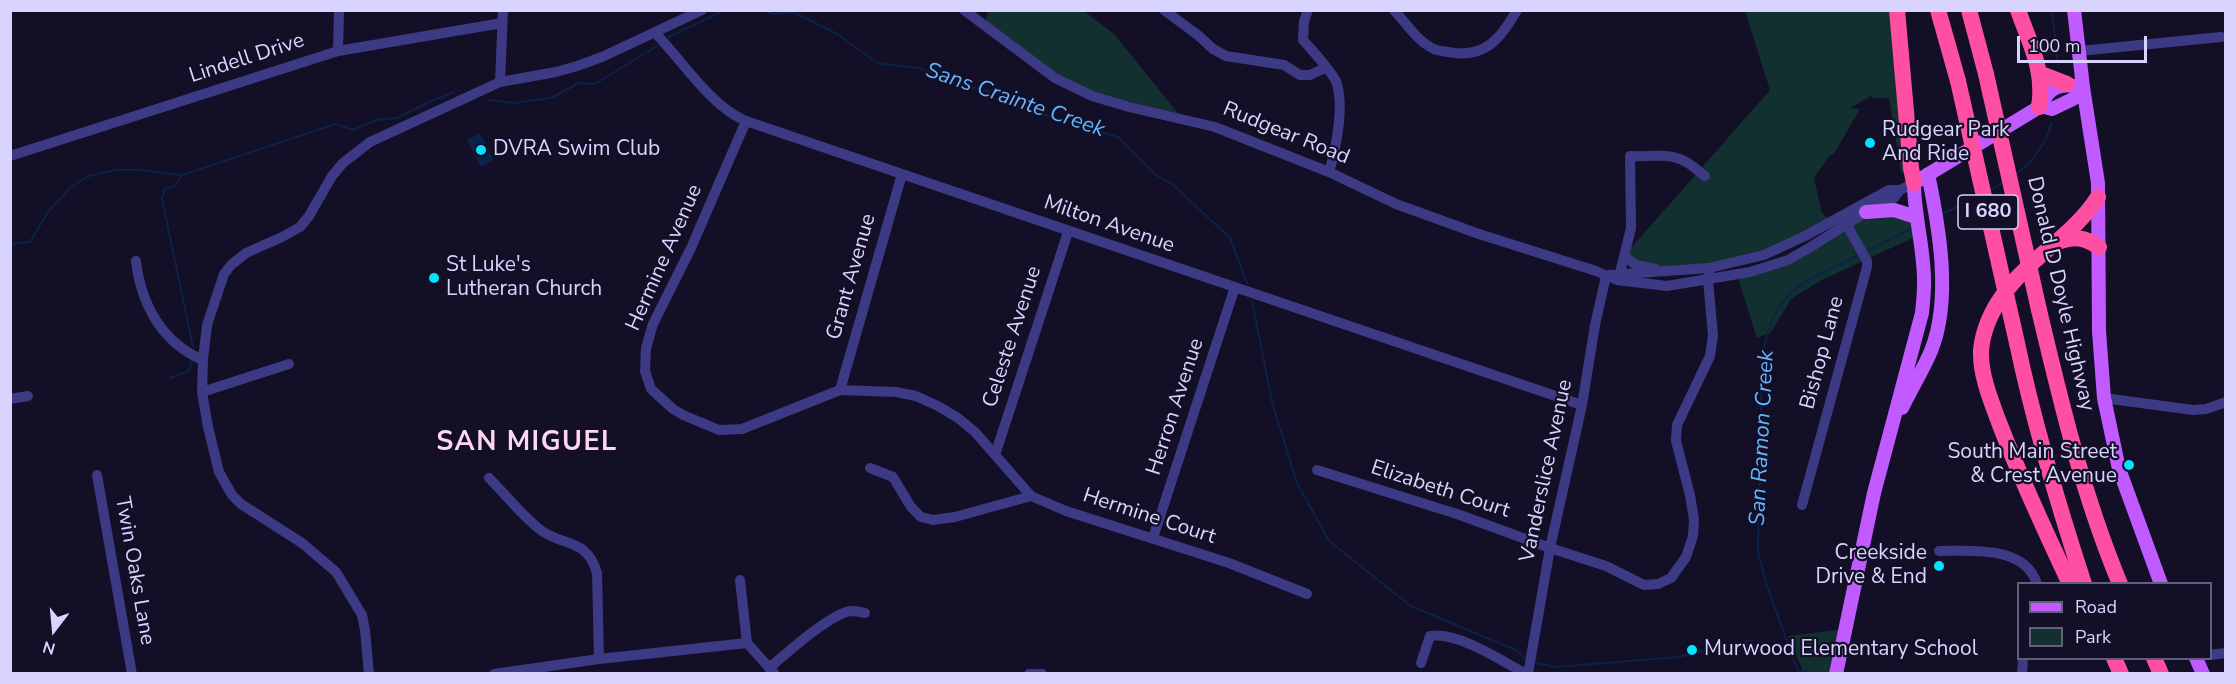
<!DOCTYPE html>
<style>
body{margin:0}
#map{position:relative;width:2236px;height:684px;overflow:hidden;background:#130f26;font-family:"Nunito Sans",sans-serif}
canvas{display:block}
.frame{position:absolute;inset:0;border:12px solid #d9d4ff;pointer-events:none}
.legend{position:absolute;left:2017px;top:582px;width:195px;height:78px;box-sizing:border-box;background:#130f26;border:2px solid #625e7d;margin:0;padding:8px 10px;list-style:none;font-size:18px;color:#d9d4ff}
.legend li{display:flex;align-items:center;gap:12px;height:30px}
.legend b{width:30px;border:2px solid #625e7d}
.north{position:absolute;left:24px;top:600px;width:60px;height:60px;-webkit-text-stroke:4px #130f26;paint-order:stroke;rotate:196deg;font-size:16px;font-weight:700;line-height:24px;text-align:center;color:#d9d4ff}
.north::after{content:'';display:block;margin:auto;width:21px;height:27px;background:#d9d4ff;clip-path:polygon(50% 0,100% 100%,50% 72%,0 100%)}
.scale{position:absolute;left:2017px;top:36px;width:130px;height:27px;box-sizing:border-box;border:3px solid #d9d4ff;border-top:0;padding-left:8px;font-size:18px;line-height:21px;white-space:nowrap;color:#d9d4ff;-webkit-text-stroke:4px #130f26;paint-order:stroke}
</style>
<div id="map">
<canvas width="2236" height="684"></canvas>
<div class="frame"></div>
<ul class="legend">
<li><b style="height:8px;background:#c25bff"></b>Road</li>
<li><b style="height:16px;background:#12302f"></b>Park</li>
</ul>
<div class="north">N</div>
<div class="scale">100 m</div>
</div>
<script>
const c = document.querySelector('canvas').getContext('2d');
c.lineJoin = 'round';
function paint(path, color) { c.fillStyle = color; c.fill(path, 'evenodd'); }
function trace(path, color, width, dash) { c.strokeStyle = color; c.lineWidth = width; c.lineCap = dash ? 'butt' : 'round'; c.setLineDash(dash || []); c.stroke(path); }
function label(font, color, halo, rows, align = 'center') {
  c.font = font + ' "Nunito Sans",sans-serif'; c.lineWidth = 4.5; c.setLineDash([]); c.textBaseline = 'middle'; c.strokeStyle = halo; c.fillStyle = color; for (const [text, x, y, turn = 0] of rows) {
    c.save(); c.translate(x, y); c.rotate((+turn || 0) * Math.PI / 180); c.textAlign = isNaN(turn) ? turn : align; if (halo) c.strokeText(text, 0, 0); c.fillText(text, 0, 0); c.restore();
  }
}
paint(new Path2D(`
 M988,11H1084L1115,35L1181,117L1092,96L985,26Z
 M1745,11H1897L1914,183L1901,172L1889,98H1873L1871,96L1850,108L1860,109L1834,154L1830,155L1814,178L1822,213L1832,221L1764,255L1664,272L1624,256L1770,90Z
 M1866,212H1905L1919,235L1820,281L1791,299L1771,332L1757,338L1737,275L1788,259Z
 M1845,629L1836,673H1804L1788,636Z`), '#12302f');
paint(new Path2D(`
 M480,133L494,160L481,167L467,140Z`), '#0c2248');
trace(new Path2D(`
 M762,10L774,14L793,12L837,34L877,63L919,68L959,84L1003,95L1035,112L1118,137L1156,175L1172,184L1230,238L1247,283
 M2052,10L2058,65
 M669,37L725,10
 M489,100L513,103L551,98L579,83L595,84L657,46
 M2016,174C2034,161 2045,145 2052,123
 M182,175L174,187L165,189L162,199L193,347
 M1991,190L2004,182
 M1940,215L1978,197
 M10,246L16,243L30,242L48,212L71,187L89,176L115,170H141L182,175L335,124L353,130L377,120L397,118L427,103L454,92
 M1867,251L1913,228
 M1252,301L1272,402L1297,483L1329,541L1411,606L1518,651L1524,658
 M170,378L189,371L192,361
 M1778,645L1791,657
 M1536,663L1556,667L1678,657L1753,640
 M1798,672L1807,670L1809,674
 M1799,674L1767,586L1758,552L1762,360C1772,289 1801,284 1859,255`), '#0c2248', 2);
trace(new Path2D(`
 M964,10L1055,78L1092,96L1129,107L1215,127L1329,172L1396,204L1479,234L1596,271L1617,280L1667,286L1750,272L1788,260L1809,248L1866,212L1894,198L1900,190L1914,183
 M1164,10L1199,36L1213,49L1226,56L1284,65L1300,75H1310L1325,68
 M1308,10L1304,21L1303,40C1311,49 1335,75 1337,84C1344,108 1336,149 1329,172
 M1394,10C1406,23 1418,42 1434,49C1438,51 1444,51 1448,52C1484,59 1500,40 1517,10
 M655,33C683,61 710,106 746,121L1582,405
 M338,51L339,10
 M2079,51L2221,37
 M500,82L503,10
 M746,121L691,248L653,324L646,348L645,371L651,389L673,409L683,415L719,430L742,429L840,390L896,392L916,396L938,406L958,418L975,432L1031,496L1066,511L1229,563L1307,594
 M10,156L338,51L502,23
 M1624,256L1636,265L1655,269
 M136,261C141,304 162,343 203,360
 M1620,273L1631,228L1630,156C1647,157 1664,153 1680,159C1689,162 1697,170 1705,176
 M1609,275L1709,268L1764,255L1805,236L1889,190H1900
 M840,390L902,174
 M202,392L289,364
 M2104,398L2193,410L2206,409L2226,402
 M10,399L28,396
 M995,455L1068,232
 M870,468L893,477L911,507L921,517L933,520L955,517L1031,496
 M1317,470L1460,515L1550,548L1606,566L1644,585L1658,584L1671,578L1686,557L1693,536L1694,520L1690,495L1676,441L1677,425L1710,356L1713,335L1708,280L1709,268
 M97,475L132,674
 M489,478C505,494 520,513 538,528C562,548 586,536 597,573L599,659
 M1802,505L1867,267V261L1844,220
 M1153,538L1235,287
 M1939,551C1970,551 2025,545 2037,584
 M740,580L747,643
 M747,643L775,674
 M2210,655L2226,653
 M1421,663L1430,636C1459,632 1500,660 1526,674
 M769,668C786,654 831,613 851,611C856,611 861,612 865,613
 M369,674L365,630L362,615L336,572L302,543L241,504L232,495L219,472L208,427L202,392L203,360L207,325L224,274L231,265L246,253L282,237L300,227L309,216L332,176L343,163L370,142L500,82L556,72L577,66L602,57L702,10
 M494,674L599,659L747,643
 M1029,674H1042
 M1528,674L1550,548L1582,405L1595,325L1606,276
 M2022,674L2023,658`), '#3d3a85', 10);
trace(new Path2D(`
 M2074,10L2083,87L2098,183L2099,331L2104,398L2119,469L2161,584
 M2041,106L2052,109L2073,99L2083,87
 M1866,212L1894,210L1916,217
 M1902,408C1911,389 1923,370 1931,351C1952,299 1939,227 1928,174
 M2196,658L2203,674
 M1836,674L1874,493L1922,313C1923,304 1924,295 1924,285C1925,251 1914,217 1914,183L2041,106C2049,85 2062,83 2083,87`), '#c25bff', 14);
trace(new Path2D(`
 M1897,10L1911,168L1914,183
 M1938,10L1958,81
 M1969,10L1986,74
 M2018,10C2030,44 2045,71 2039,107
 M2041,74L2067,84
 M2058,242C2075,236 2084,237 2099,247
 M2039,310C2061,403 2083,495 2120,584
 M2017,343C2034,425 2058,504 2084,584
 M2070,584C2045,531 2021,479 2000,425C1991,401 1980,375 1981,350C1983,329 1993,308 2006,291C2032,256 2074,235 2098,197
 M2114,658L2121,674
 M2154,658L2161,674`), '#ff4fa3', 16);
trace(new Path2D(`
 M1986,74L2039,310
 M1958,81L2017,343`), '#ff4fa3', 16);
for (const [x, y, r, color] of [
 [1870,143,6,"#00e5ff"],
 [481,150,6,"#00e5ff"],
 [434,278,6,"#00e5ff"],
 [2129,465,6,"#00e5ff"],
 [1939,566,6,"#00e5ff"],
 [1692,650,6,"#00e5ff"]
]) { const dot = new Path2D(); dot.arc(x, y, r, 0, 2 * Math.PI); c.fillStyle = color; c.fill(dot); trace(dot, '#130f26', 2); }
for (const [x, y, w] of [
 [1988,212,60]
]) { const box = new Path2D(); box.roundRect(x - w / 2, y - 17, w, 34, 4.5); c.fillStyle = '#130f26'; c.fill(box); trace(box, '#d9d4ff', 1.5); }
label('bold 20px', '#d9d4ff', null, [
 ["I 680",1988,212]
]);
label('21px', '#d9d4ff', '#130f26', [
 ["Lindell Drive",247,59,-18],
 ["Rudgear Road",1286,134,22],
 ["Milton Avenue",1109,225,19],
 ["Hermine Avenue",665,258,-66],
 ["Grant Avenue",852,277,-74],
 ["Donald D Doyle Highway",2060,294,77],
 ["Celeste Avenue",1013,337,-72],
 ["Bishop Lane",1823,353,-75],
 ["Herron Avenue",1176,407,-72],
 ["Vanderslice Avenue",1547,471,-78],
 ["Elizabeth Court",1440,490,18],
 ["Hermine Court",1149,517,18],
 ["Twin Oaks Lane",134,571,80]
]);
label('21px', '#d9d4ff', '#130f26', [
 ["Rudgear Park",1882,131],
 ["And Ride",1882,155],
 ["DVRA Swim Club",493,150],
 ["St Luke's",446,266],
 ["Lutheran Church",446,290],
 ["South Main Street",2117,453,"right"],
 ["& Crest Avenue",2117,477,"right"],
 ["Creekside",1927,554,"right"],
 ["Drive & End",1927,578,"right"],
 ["Murwood Elementary School",1704,650]
], 'left');
label('italic 22px', '#62b6ff', '#130f26', [
 ["Sans Crainte Creek",1015,101,19],
 ["San Ramon Creek",1763,438,-87]
]);
c.letterSpacing = '1.5px';
label('bold 27px', '#ffd6f0', '#130f26', [
 ["SAN MIGUEL",527,443]
]);
c.letterSpacing = '0px';
</script>
